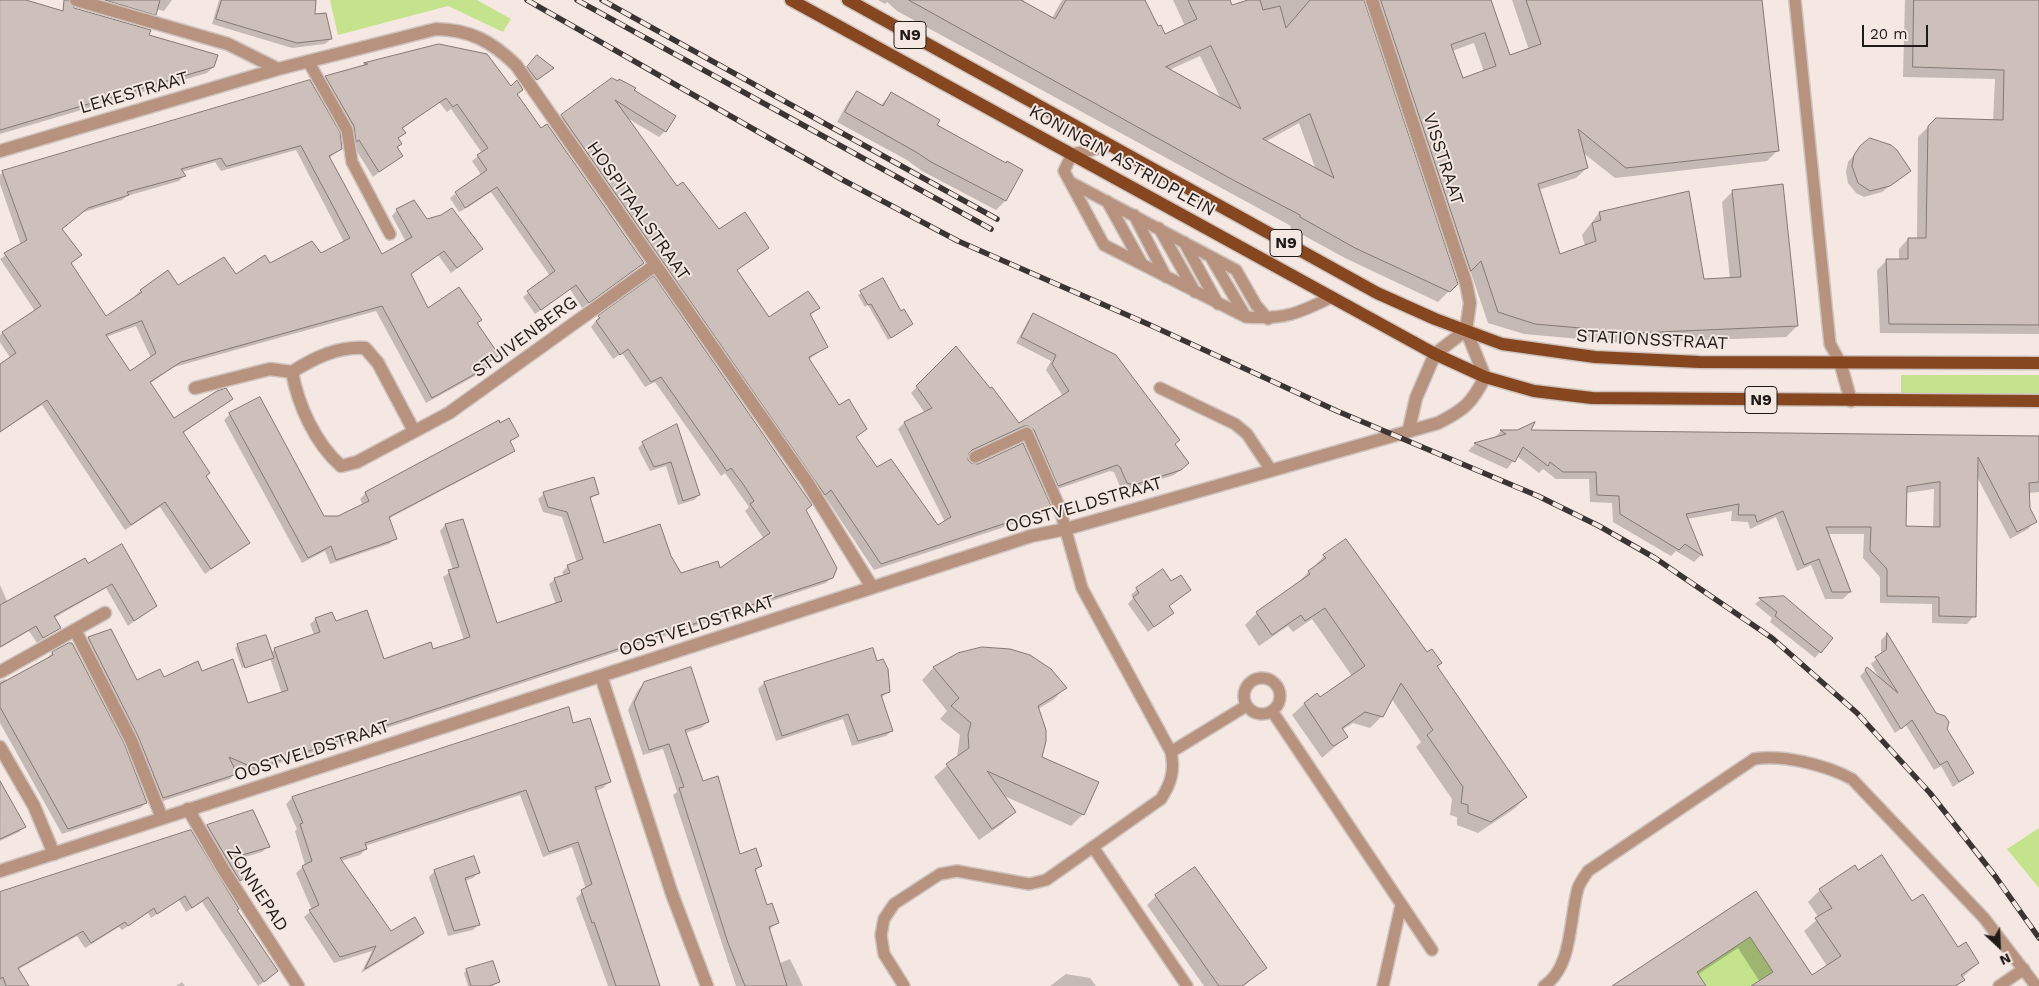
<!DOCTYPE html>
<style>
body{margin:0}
#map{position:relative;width:2039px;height:986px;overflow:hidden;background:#f5e8e2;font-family:"Work Sans",sans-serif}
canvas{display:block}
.north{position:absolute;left:1974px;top:921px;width:50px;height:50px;-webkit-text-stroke:4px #f5e8e2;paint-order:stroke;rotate:155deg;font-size:14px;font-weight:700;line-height:20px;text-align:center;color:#1f1b19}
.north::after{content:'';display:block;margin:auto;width:18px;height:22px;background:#1f1b19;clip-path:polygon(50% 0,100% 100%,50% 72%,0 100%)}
.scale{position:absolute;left:1862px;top:25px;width:66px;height:22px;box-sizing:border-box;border:2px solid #1f1b19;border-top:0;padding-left:6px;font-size:15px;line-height:18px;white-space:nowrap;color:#1f1b19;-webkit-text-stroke:4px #f5e8e2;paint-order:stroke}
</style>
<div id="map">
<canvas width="2039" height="986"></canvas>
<div class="north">N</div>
<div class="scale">20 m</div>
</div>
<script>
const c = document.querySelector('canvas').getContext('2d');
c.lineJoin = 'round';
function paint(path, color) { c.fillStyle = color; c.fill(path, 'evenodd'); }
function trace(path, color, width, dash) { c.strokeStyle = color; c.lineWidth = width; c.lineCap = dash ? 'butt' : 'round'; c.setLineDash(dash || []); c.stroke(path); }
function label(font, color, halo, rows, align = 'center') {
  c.font = font + ' "Work Sans",sans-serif'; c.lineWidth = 4; c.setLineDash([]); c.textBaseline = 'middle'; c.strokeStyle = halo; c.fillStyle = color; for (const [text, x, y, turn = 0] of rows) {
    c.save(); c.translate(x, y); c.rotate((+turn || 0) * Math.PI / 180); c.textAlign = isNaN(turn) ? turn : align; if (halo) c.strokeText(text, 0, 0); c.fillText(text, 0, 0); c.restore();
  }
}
paint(new Path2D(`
 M330,0H477L511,19L503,32L448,6L338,35Z
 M1901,375H2039V394H1901Z
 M2039,828V888L2007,849Z
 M1750,937L1773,972L1751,986H1706L1697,972Z`), '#c5e38c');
paint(new Path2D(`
 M0,0H22L148,36L213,67L207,73L0,134Z
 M122,0H172L164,11L156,9L149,20L119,11Z
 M219,0H315L313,16L331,39L325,44L292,48L212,24Z
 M878,0H1024L1023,2L1052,18L1062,0H1144L1157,28L1164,35L1185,26L1173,0H1229L1231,7L1252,0H1490L1509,57L1529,50L1512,0H1761L1778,150L1767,161L1615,178L1582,152L1587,168L1576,178L1538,190L1559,256L1585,246L1582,235L1599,213L1702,280L1730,279L1722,202L1733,191L1797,326L1786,337L1625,343L1524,334L1488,323L1470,270L1460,280L1369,8L1363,2L1456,284L1438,302L1345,258L1290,228L1291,226L897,11L887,2L885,4ZM1474,43L1484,72L1462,79L1452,51ZM1200,56L1221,99L1169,70ZM1299,123L1316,170L1265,142Z
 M1905,0H2039V334L1880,333L1877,270L1887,260H1899V249L1908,239H1917L1918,137L1928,127L1993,121L1995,79L1903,77Z
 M439,45L511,88L522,90L516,95L643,263L582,308L570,289L535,314L523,297L550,276L491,192L467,208L457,192L482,176L472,161L482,153L451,109L447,112L439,102L402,129L405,133L397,139L400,144L396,148L401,155L373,177L353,145L320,83L326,77L361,68L364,64Z
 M535,59L549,70L533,82L525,70Z
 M612,79L633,91L665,131L659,137L624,116L676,188L718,231L768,248L736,271L769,318L818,308L810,316L826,347L808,360L839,406L865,429L855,438L877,469L937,527L945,522L898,429L904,423L925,413L911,393L956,347L1019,425L1063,396L1046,370L1051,361L1016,343L1028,321L1034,315L1173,444L1182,469L1174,475L1127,490L1121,489L1114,472L1110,471L1052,491L1028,436L1017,432L967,455V460L970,465L1050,508L1044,514L874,570L824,495L818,500L556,122Z
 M310,82L341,149L329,158L381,256L406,242L392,216L397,210L426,220L482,249L451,273L438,255L410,275L428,310L476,324L497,355L488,363L490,365L484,371L426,403L376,311L174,367L149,384L173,420L231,398L182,434L205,476L249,542L205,574L160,507L125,530L42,405L0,432V366L11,359L0,342V335L35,311L0,259L21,245L0,184V175L3,172ZM296,150L344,242L320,255L269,264L235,276L178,287L168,272L140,291L135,296L136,298L105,318L70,264L80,255L61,230L81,213L122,200L127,196L179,181L184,176L182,172L215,162L221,171ZM136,326L151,358L129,372L106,337Z
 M857,93L880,106L891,94L935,126L1005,165L1021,171L1005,201L996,210L922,171L907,160L837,122L848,102Z
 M1861,147L1909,171L1882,192L1864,197L1856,193L1848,183L1846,172L1848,162Z
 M455,194L465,209L459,212L450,198Z
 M653,278L805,510L832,577L826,583L256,771L247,773L232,766L235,773L230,779L157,803L83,644L89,638L111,631L136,682L202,672L247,704L282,694L270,658L242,668L235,648L238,645L271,653L275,649L314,635L310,624L316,619L335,623L383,661L432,651L464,640L443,577L453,570L440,531L445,525L496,625L556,605L549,584L555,579L564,576L562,572L568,566L577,563L562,517L543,512L538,499L544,494L598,493L589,500L603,545L670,557L680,575L719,570L764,539L745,511L749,507L725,473L721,476L655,382L645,387L622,353L613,359L591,327L599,317Z
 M883,280L901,313L912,324L888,340L868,305L865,307L858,295Z
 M230,414L324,517L339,518L363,505L360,499L366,493L498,422L517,436L509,443L513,450L507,456L388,519L395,539L389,544L330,564L325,551L302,563L224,420Z
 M676,426L699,495L694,500L678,505L666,466L650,471L638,448L643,443Z
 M1501,431L2039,438V492L2028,493V508L2035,521L2028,529L2010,539L1976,475L1974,616L1967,624L1932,623V604L1880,603V577L1863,558L1864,534H1827L1850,592L1843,599H1825L1811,565L1797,571L1776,517L1750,529L1748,522L1731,521L1732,511L1687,519L1701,555L1694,562L1676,551L1671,556L1613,522L1612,503L1590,502L1589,479H1556L1543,469L1539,473L1517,456L1507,469L1468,451L1475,444L1493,439ZM1934,489L1933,528H1905L1906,493Z
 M1324,556L1436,667L1526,797L1514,809L1478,833L1457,825V817L1450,815L1452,799L1416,747L1421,742L1391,698L1382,716L1370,728L1353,723L1342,730L1346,737L1322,758L1292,715L1304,704L1320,699L1352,676L1312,619L1293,632L1288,626L1259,646L1245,625L1257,613L1297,584Z
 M88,565L155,605L128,626L106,588L54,618L60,628L37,643L29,631L0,648V585L8,603Z
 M1171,583L1190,590L1168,607L1172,613L1148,632L1128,604L1133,598L1131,595L1137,589Z
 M1784,598L1831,638L1815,658L1770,622L1772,618L1755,604L1760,600Z
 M1886,635L1972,773L1953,787L1941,766L1934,770L1906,725L1895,733L1860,676L1867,669L1880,679L1871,664L1881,655V640Z
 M72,644L146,803L140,808L62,834L0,723V681L6,679L8,682L46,659L52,653Z
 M872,649L889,691L881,698L892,730L886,736L852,746L843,719L776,741L758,689L764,683Z
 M958,654L1065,688L1053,700L1038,709L1041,757L1083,814L1071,826L1002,795L1014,812L1002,824L979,840L934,777L957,757L960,735L940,719L947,711L922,680L933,668Z
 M645,683L708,722L701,728L685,733L702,782L739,855L761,866L754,872L766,907L777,923L769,930L780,963L790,959L803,986H736L673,795L677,792L663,749L643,755L628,710L638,690Z
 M568,709L572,725L609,782L603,788L595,791L659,986H608L576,898L586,889L572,847L543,857L520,795L365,846L366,849L360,855L341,861L390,932L423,933L417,939L361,973L372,951L334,963L304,917L312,910L296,873L305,865L295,831L297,829L286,804L292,798Z
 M0,784L24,827L19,832L0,841Z
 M252,811L268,846L262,852L235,860L245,876L234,886L201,832L207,826Z
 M190,831L271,977L258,986L202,902L186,912L179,900L151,918L148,913L122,930L119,927L85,948L77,936L17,970L28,986H0V893Z
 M1195,869L1265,968L1244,986H1204L1147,905L1156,896Z
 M435,871L478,873L473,878L465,881L479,924L473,930L448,936L429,877Z
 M1858,872L1912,903L1957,949L1978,963L1962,978L1963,980L1957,986H1753L1760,982L1738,948L1697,975L1704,986H1615L1756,893L1812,977L1827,966L1804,931L1819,918L1808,902L1820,890Z
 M467,970L499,982L492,986H468L464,973Z
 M1066,974L1090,978L1096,986H1050Z
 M182,982L185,986H176Z`), '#0003');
const building = new Path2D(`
 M0,0H26L63,11L64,0H68L74,8L151,30L149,35L218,55L214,67L0,130Z
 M105,0H160L156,15Z
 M222,0H316L315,14L326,13L332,39L297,43L216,19Z
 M909,0H1021L1055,19L1066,0H1145L1158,26L1161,25L1165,34L1197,19L1188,0H1230L1232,5L1248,0H1260L1263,10L1280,6L1286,28L1310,0H1364L1458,284L1450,292L1355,248L1300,217V215L1235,181ZM1211,46L1241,109L1166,67ZM1310,114L1334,178L1263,139Z
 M1381,0H1491L1510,55L1541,44L1526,0H1762L1779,151L1626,168L1578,129L1588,168L1538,184L1560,254L1596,241L1592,223L1601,220L1599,212L1689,191L1704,279L1741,277L1732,190L1783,184L1798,326L1636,333L1535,324L1498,312L1481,261L1471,271ZM1485,33L1496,66L1463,78L1451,45Z
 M1914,0H2039V325L1889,324L1886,259H1908V238H1926L1928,126L1936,118L2003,120L2004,70L1913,67Z
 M439,44L487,54L511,86L517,80L523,90L517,94L541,128L547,124L644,263L589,303L576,285L541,310L527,291L555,271L497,187L465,208L455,192L487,170L477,155L488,148L457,104L453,107L446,98L402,128L406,133L398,138L402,144L397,147L403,156L379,172L359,140L356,142L354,126L325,76L368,64L364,63Z
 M537,55L554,68L537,80L527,67Z
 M612,78L618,81L619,79L636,88L634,90L676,116L666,132L615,100L677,186L683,182L719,229L745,212L769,248L737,270L769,317L808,291L820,308L810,314L828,347L809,357L810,360L839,405L849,399L867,429L856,437L877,467L891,459L938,525L951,517L904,422L932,408L916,386L956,346L990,388L992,387L1019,423L1069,391L1052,364L1056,355L1021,337L1033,313L1116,355L1180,440L1175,444L1189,463L1181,470L1134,485L1127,483L1120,467L1117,465L1058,486L1034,430L1028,426H1024L972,450L969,453L968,460L971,463L978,464L1023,443L1052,508L881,564L831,490L825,495L561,115Z
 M310,80L340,132L342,149L329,156L382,254L412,237L396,209L414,200L427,219L441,215L452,208L483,249L457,268L444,251L411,274L428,308L459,287L482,320L477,323L499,355L489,362L491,365L432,398L382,306L181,362L150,382L174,418L217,391L226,388L233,399L183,432L210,473L206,476L250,543L211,569L165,502L131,525L47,400L0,432V364L16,353L2,332L41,306L4,253L27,240L2,171ZM301,146L350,238L321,253L312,241L270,263L265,255L236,274L224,257L178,285L168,270L140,290L142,292L106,316L71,263L82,255L62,229L88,208L129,195L127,192L186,176L181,169L221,158L226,166ZM142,321L156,353L130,371L106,335Z
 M857,91L883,106L891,92L940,120L937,125L1006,163L1007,161L1023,170L1006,201L931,162L916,152L845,112Z
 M1870,138L1891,145L1897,150L1911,171L1890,186L1870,191L1858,183L1852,166L1854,155L1860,146Z
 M654,276L812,505L806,510L837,568L833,578L263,766L254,768L229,757L237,774L163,798L138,736L88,637L111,629L137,680L160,669L164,677L198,661L202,671L233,659L248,703L288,690L274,648L320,632L315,618L332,612L336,621L367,610L384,659L431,642L433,649L470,637L448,570L459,567L445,524L463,519L497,623L562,601L554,578L570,573L567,565L583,559L567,512L548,507L543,492L594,477L599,494L590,497L604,543L660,524L671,556L681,573L718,561L720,568L770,533L750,504L754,501L743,484L731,468L727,471L661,377L651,382L628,349L620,355L596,321L600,318L598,316Z
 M883,278L901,311L904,309L913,324L891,338L871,304L868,305L860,291Z
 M260,397L324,516H338L369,501L365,492L499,420L500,423L509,418L519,436L510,441L515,451L389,517L397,539L336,560L331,546L308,558L229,413Z
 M1535,422L1531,430L2039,436V482L2029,483L2030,508L2037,522L2017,532L1978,457L1976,617L1939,616V597L1887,596V569L1870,551L1871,527H1826L1851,592H1832L1819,559L1804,565L1783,511L1757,522L1755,515H1738L1739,504L1686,514L1703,556L1685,544L1679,550L1620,514L1619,496L1597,495L1596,472H1563L1550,462L1548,466L1523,447L1515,462L1474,443L1506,434L1500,430H1517ZM1940,482V527L1906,526L1907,487Z
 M677,424L700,495L683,501L671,462L654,467L642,442Z
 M1346,539L1427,652L1432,649L1442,663L1437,666L1527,797L1491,822L1468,813V805L1461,803L1463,787L1427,735L1433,730L1401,683L1383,717L1365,712L1342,728L1348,737L1334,746L1331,744L1304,703L1317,693L1320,697L1365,666L1325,608L1305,621L1301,615L1272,635L1256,612L1310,574L1308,571L1326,558L1323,555Z
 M122,544L157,606L134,621L112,584L54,616L61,628L43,638L36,626L0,647V605L85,558L88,563Z
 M1163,569L1171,581L1181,575L1191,590L1169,606L1174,613L1154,627L1133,597L1139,593L1136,588Z
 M1784,596L1833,638L1821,653L1775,616L1777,612L1759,598Z
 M1887,633L1936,713L1945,716L1949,722L1947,729L1974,773L1959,782L1947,761L1940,765L1912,720L1901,729L1865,670L1867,667L1898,693L1875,657L1886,650Z
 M266,635L274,658L245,668L237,644Z
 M69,643H72L124,743L147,803L68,829L0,707V684L53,655L52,652Z
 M982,647L1010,649L1030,655L1051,669L1067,688L1038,706L1046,730V741L1042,757L1099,782L1084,815L987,771L1016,812L992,829L946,764L969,748L968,735L971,723L951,706L959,698L933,667L958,653Z
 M873,648L877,661L883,659L888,669L890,692L881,695L893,731L858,741L848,714L782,736L764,682Z
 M691,667L709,722L685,730L703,781L718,776L740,854L756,848L762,866L755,869L767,905L772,903L779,923L769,927L787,986H745L728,943L679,788L684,787L669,744L649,750L634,703L644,682Z
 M569,707L573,723L590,718L611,782L595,787L660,986H616L594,922L592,923L581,890L592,884L578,842L549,852L526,790L365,843L367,849L340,858L391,931L415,917L424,933L365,969L376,946L340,957L309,910L319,905L302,866L312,861L300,824L303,823L292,797Z
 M0,781L26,827L0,839Z
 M253,810L270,847L235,857L247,877L240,881L207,825Z
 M191,830L239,909L237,910L278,971L264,982L208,897L192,908L185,896L157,914L154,908L128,926L125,922L91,943L83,931L18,968L29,986H6L3,977L0,979V892Z
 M1882,855L1912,901L1923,894L1958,947L1966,942L1979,963L1961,975L1965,980L1955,986H1751L1773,972L1750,937L1697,972L1706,986H1612L1756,891L1812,975L1841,956L1815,918L1832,908L1819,889L1855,865L1858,870Z
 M474,856L480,873L465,878L480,925L454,931L434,870Z
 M1195,867L1267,968L1242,986H1219L1155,895Z
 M493,961L500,982L489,986H471L466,969Z`);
paint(building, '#cdc0bb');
trace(building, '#847873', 1);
const service = new Path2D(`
 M1795,0L1830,344L1840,362
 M308,61L347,130L352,162L390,234
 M1111,146L1072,154L1064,171L1104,245L1246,317C1284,320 1299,313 1332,297
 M1070,182L1236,270L1256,305L1268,319
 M1107,201L1142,264
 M1134,215L1166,277
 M1159,228L1195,292
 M1184,242L1218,304
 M1210,256L1246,317
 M1160,388L1235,424L1247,434L1271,470
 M1244 696a18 18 0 1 1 36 0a18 18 0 1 1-36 0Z
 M1272,711L1432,950
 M1171,752L1246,706
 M1093,847L1187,986
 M904,986L884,954L881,935L884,919L894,904L940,874L957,871L1029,884L1046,880L1161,799C1171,783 1175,771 1171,752L1082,588L1059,506L1027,433L975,457
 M1383,986L1401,905
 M1544,986C1573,967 1569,919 1578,888C1580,882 1585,876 1588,871L1754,759C1782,754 1826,765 1852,779L1984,918L2036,986
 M1999,986L2024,969`);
const minor = new Path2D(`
 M76,0L228,44L278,69
 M1372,0L1466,283L1470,303L1466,330
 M0,151L278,69L436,29C471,30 491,41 516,65L807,482L872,587
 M1840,362L1851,401
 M195,388L270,369L292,372
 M414,431L378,363L365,348C338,346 314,358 292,372C298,405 315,443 341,466L357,462L449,413L654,266
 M75,630L131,740L162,818
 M0,672L105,613
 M601,676L672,894L707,986
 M0,747L34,806L54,854
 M188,809L223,869L298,986`);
const tertiary = new Path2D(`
 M0,871L1031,536L1066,529L1438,423C1464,410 1472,403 1485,377L1466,330L1435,354L1416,398L1409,429`);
const primary = new Path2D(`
 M791,0L1435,354L1485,377L1534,391L1592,398L2039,401
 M848,0L1377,293L1435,319L1502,344L1595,357L1699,362L2039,363`);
trace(service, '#cec3be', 14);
trace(minor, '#cec3be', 15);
trace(tertiary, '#cec3be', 15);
trace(primary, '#cec3be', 15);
trace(service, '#b7927e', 11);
trace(minor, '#b7927e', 12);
trace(tertiary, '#b7927e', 12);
trace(primary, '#864720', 12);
const rail = new Path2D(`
 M527,0L841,179L958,241L1150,325L1337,411L1538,496L1599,526L1655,558L1772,638L1857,713L1930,793L1995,876L2039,938
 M577,0L991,229
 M602,0L997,219`);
trace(rail, '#3a3432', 5.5);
trace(rail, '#f5e8e2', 4, [11]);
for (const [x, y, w] of [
 [910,35,32],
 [1286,243,32],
 [1761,400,32]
]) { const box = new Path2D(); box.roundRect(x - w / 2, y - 13.5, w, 27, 4); c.fillStyle = '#f5e8e2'; c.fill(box); trace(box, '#1f1b19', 1); }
label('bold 16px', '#1f1b19', null, [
 ["N9",910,35],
 ["N9",1286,243],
 ["N9",1761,400]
]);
label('18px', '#1f1b19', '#f5e8e2', [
 ["LEKESTRAAT",134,93,-16],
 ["VISSTRAAT",1443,159,72],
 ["KONINGIN ASTRIDPLEIN",1122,161,29],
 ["HOSPITAALSTRAAT",638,211,55],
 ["STUIVENBERG",525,337,-36],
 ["STATIONSSTRAAT",1652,340,3],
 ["OOSTVELDSTRAAT",1084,505,-16],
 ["OOSTVELDSTRAAT",697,626,-18],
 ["OOSTVELDSTRAAT",312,751,-18],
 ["ZONNEPAD",257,889,57]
]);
</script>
